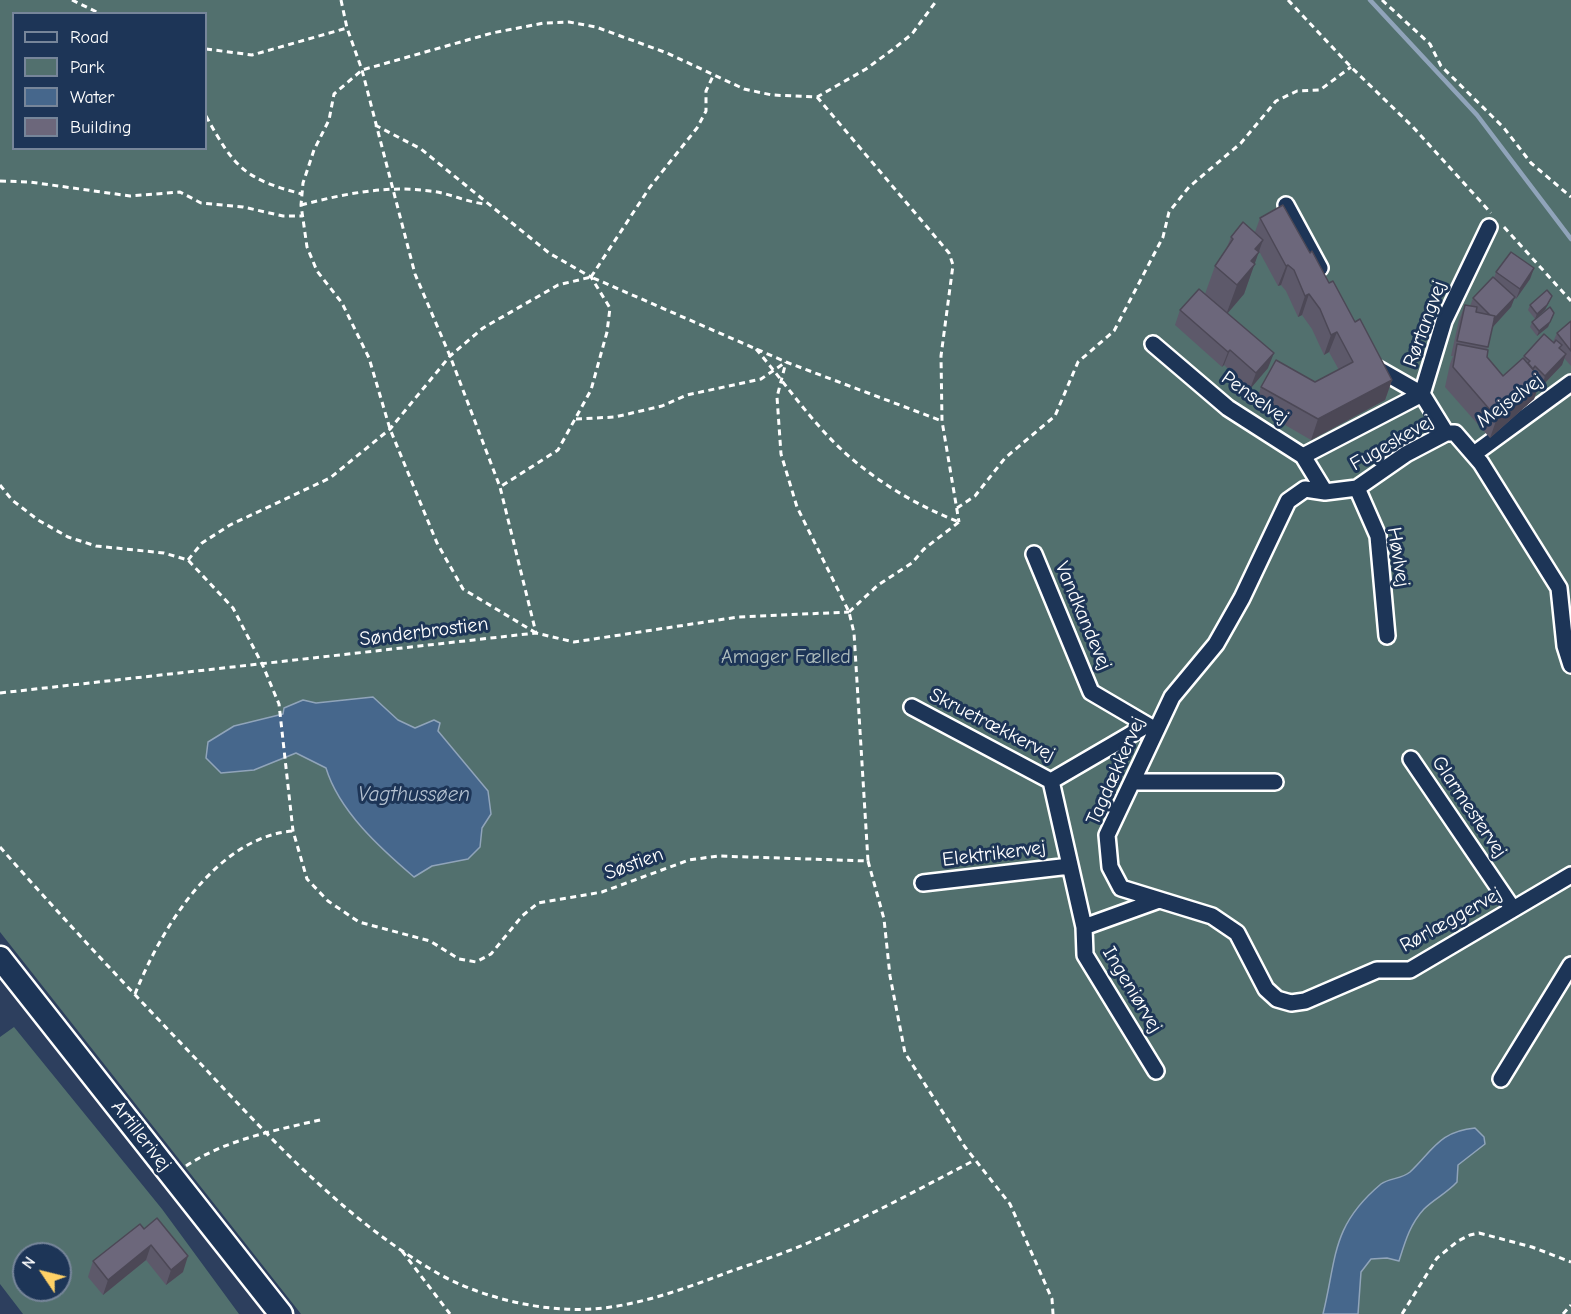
<!DOCTYPE html>
<meta charset="utf-8">
<style>
body{margin:0}
#map{position:relative;width:1571px;height:1314px;overflow:hidden;background:#2d3f5e;font-family:"Comic Neue",sans-serif}
canvas{display:block}
.legend{position:absolute;left:12px;top:12px;width:195px;height:138px;box-sizing:border-box;background:#1d3557;border:2px solid #77869a;margin:0;padding:8px 10px;list-style:none;font-size:18px;color:#fff}
.legend li{display:flex;align-items:center;gap:12px;height:30px}
.legend b{width:30px;border:2px solid #77869a}
.north{position:absolute;left:12px;top:1242px;width:60px;height:60px;box-sizing:border-box;background:#1d3557;border:2px solid #77869a;border-radius:50%;rotate:305deg;font-size:16px;font-weight:700;line-height:24px;text-align:center;color:#fff}
.north::after{content:'';display:block;margin:auto;width:21px;height:27px;background:#ffd166;clip-path:polygon(50% 0,100% 100%,50% 72%,0 100%)}
</style>
<div id="map">
<canvas width="1571" height="1314"></canvas>
<ul class="legend">
<li><b style="height:8px;background:#1d3557"></b>Road</li>
<li><b style="height:16px;background:#52706e"></b>Park</li>
<li><b style="height:16px;background:#46678c"></b>Water</li>
<li><b style="height:16px;background:#6c677b"></b>Building</li>
</ul>
<div class="north">N</div>
</div>
<script>
const c = document.querySelector('canvas').getContext('2d');
c.lineJoin = 'round';
function paint(path, color) { c.fillStyle = color; c.fill(path, 'evenodd'); }
function trace(path, color, width, dash) { c.strokeStyle = color; c.lineWidth = width; c.lineCap = dash ? 'butt' : 'round'; c.setLineDash(dash || []); c.stroke(path); }
function label(font, color, halo, rows, align = 'center') {
  c.font = font + ' "Comic Neue",sans-serif'; c.lineWidth = 6; c.setLineDash([]); c.textBaseline = 'middle'; c.strokeStyle = halo; c.fillStyle = color; for (const [text, x, y, turn = 0] of rows) {
    c.save(); c.translate(x, y); c.rotate((+turn || 0) * Math.PI / 180); c.textAlign = isNaN(turn) ? turn : align; if (halo) c.strokeText(text, 0, 0); c.fillText(text, 0, 0); c.restore();
  }
}
paint(new Path2D(`
 M0,0H1571V1314H301L0,932ZM14,14H206V148H14Z
 M14,1027L162,1209L239,1314H23L0,1284V1037ZM24,1254H60V1290H24Z`), '#52706e');
const water = new Path2D(`
 M373,697L398,720L415,728L434,720L440,723L438,731L488,791L491,814L482,828L480,847L468,859L432,866L414,877C380,848 339,811 326,768L296,753L254,770L221,773L206,758L208,742L234,726L283,714L284,708L303,700L316,703Z
 M1475,1128L1484,1137L1485,1144L1458,1165L1457,1182C1447,1193 1434,1199 1424,1209C1410,1224 1405,1242 1399,1261L1387,1258L1371,1259L1361,1272L1358,1314H1323C1337,1257 1331,1226 1381,1184C1389,1178 1402,1179 1410,1172C1433,1150 1440,1131 1475,1128Z`);
paint(water, '#46678c');
trace(water, '#90a4ba', 1.5);
trace(new Path2D(`
 M1370,0L1477,115L1571,239`), '#90a4ba', 4.5);
const street = new Path2D(`
 M1286,205L1320,268
 M1153,344L1228,408L1303,456L1325,492
 M1373,366L1422,394
 M1446,433L1422,394L1444,321L1489,227
 M1474,454L1571,383
 M1303,456L1422,394
 M1357,488L1378,536L1387,636
 M1034,554L1091,692L1154,729
 M1571,665L1565,646L1559,588L1481,463L1455,433H1446L1406,454L1357,488L1325,492L1305,489L1288,501L1242,598L1216,644L1172,697L1107,835L1110,867L1121,888L1212,916L1237,933L1266,989L1277,999L1291,1003L1305,1001L1377,970H1410L1571,875
 M912,707L1051,781L1147,725
 M1411,759L1513,909
 M1051,781L1084,927L1159,900
 M1132,782H1275
 M923,883L1070,866
 M1084,927L1085,955L1156,1071
 M1501,1079L1571,965`);
const secondary = new Path2D(`
 M0,958L281,1314`);
trace(street, '#fff', 20);
trace(secondary, '#fff', 27);
trace(new Path2D(`
 M72,0L101,14
 M341,0L347,28L362,70L415,274L450,356L500,487L536,633
 M1288,0L1351,67L1413,127L1491,213
 M1382,0L1430,44L1441,66L1504,128L1531,163L1571,197
 M206,49L252,55L347,28
 M817,97L949,253L953,265L941,356L942,421L959,522
 M206,116C234,167 244,179 302,194
 M375,125L421,149L549,253L591,277L610,308L607,332L591,390L558,450L500,487
 M0,181L30,182L130,196L180,192L201,203L243,207L283,216H303
 M301,205C344,194 386,185 430,191C449,193 466,202 485,204
 M1504,227L1571,301
 M591,277L650,187L697,128L706,111V91L714,74
 M756,349C780,377 801,407 826,434C862,473 910,503 959,522
 M576,419L615,417L662,406L687,395L761,379L786,362
 M0,485L12,500L38,520L68,537L96,546L164,553L188,560L233,608L263,666L279,704L293,831L307,879L328,901L359,922L430,941L459,959L476,962L491,954L522,916L538,903L602,892L689,860L718,856L868,861L854,633L849,612L797,507L781,454L777,397L786,362
 M957,508L975,496L1005,458L1055,416L1078,362L1114,331L1163,237L1169,212L1189,187L1241,143L1276,101L1297,91L1320,90L1351,67
 M188,560L202,543L230,525L330,478L390,429L450,356L483,328L558,285L591,277L786,362L942,421
 M849,612L878,585L912,563L924,549L959,522
 M536,633L463,589L437,543L390,429L369,358L342,303L317,271L307,247L301,205L303,183L314,150L329,120L334,94L362,70L492,33L544,23L569,22L596,27L667,53L744,89L772,95L817,97L866,69L892,50L912,34L937,0
 M0,693L536,633L574,642L738,617L849,612
 M0,847C64,920 131,991 198,1061C270,1138 346,1221 439,1274C475,1294 523,1307 564,1309C619,1313 676,1292 726,1273C754,1263 783,1254 810,1242C866,1218 921,1188 975,1160
 M868,861L884,919L890,976L905,1053L965,1147L1010,1204L1052,1299L1053,1314
 M135,994C161,929 216,837 293,831
 M186,1166C227,1139 277,1130 324,1119
 M402,1251L450,1314
 M1402,1314L1437,1258L1458,1241L1470,1235L1479,1233L1532,1247L1571,1262
 M1563,1314L1571,1305`), '#fff', 3, [6, 4.5]);
trace(street, '#1d3557', 15);
trace(secondary, '#1d3557', 22);
paint(new Path2D(`
 M1260,218L1310,253L1392,380L1385,400L1311,440L1254,407L1261,387L1315,382L1339,370L1329,352L1324,355L1312,329L1302,315L1298,317L1286,291L1281,285L1278,286L1259,251L1244,294L1227,314L1268,368L1250,389L1224,365L1222,367L1175,325L1180,310L1205,294L1215,266L1225,252L1231,237L1255,232Z
 M1534,268L1530,279L1516,299L1514,298L1511,307L1492,328L1487,350V357L1503,376L1523,359L1524,356L1553,342L1557,333L1571,321V366L1564,358L1562,365L1542,386L1539,384L1534,399L1490,438L1445,387L1450,364L1453,356H1451L1459,320L1465,305L1470,306L1473,298L1494,278L1496,272Z
 M1552,296L1545,310L1535,319L1528,310L1530,305Z
 M1554,313L1548,327L1537,336L1530,327L1532,322Z
 M140,1224L183,1272L166,1285L146,1260L103,1295L88,1277L93,1261Z`), '#5d596a');
paint(new Path2D(`
 M1263,240L1244,294L1226,315L1237,285L1255,249Z
 M1288,265L1281,285L1278,286L1286,266Z
 M1534,268L1530,279L1516,299L1520,289Z
 M1309,294L1302,315L1298,317L1305,296Z
 M1552,296L1545,310L1535,319L1537,314Z
 M1515,297L1511,307L1491,329L1494,319Z
 M1554,313L1548,327L1537,336L1539,331Z
 M1337,332L1329,352L1324,355L1331,335Z
 M1230,350L1224,365L1222,367L1228,352Z
 M1274,353L1268,368L1250,389L1256,373Z
 M1566,354L1562,365L1542,386L1545,376Z
 M1541,379L1534,399L1490,438L1497,418Z
 M1392,380L1385,400L1311,440L1318,419Z
 M151,1245L146,1260L103,1295L108,1280Z
 M188,1256L183,1272L166,1285L171,1270Z`), '#4c4856');
const building = new Path2D(`
 M1283,205L1310,253L1312,251L1329,283L1333,281L1355,322L1360,319L1392,380L1318,419L1261,387L1276,360L1315,382L1353,362L1337,332L1331,335L1320,309L1309,294L1305,296L1294,270L1288,265L1286,266L1260,218Z
 M1243,222L1263,240L1255,249L1259,252L1251,261L1255,264L1237,285L1215,266L1233,239L1231,237Z
 M1511,252L1534,268L1520,289L1496,272Z
 M1493,277L1515,297L1494,319L1495,316L1490,315L1473,298Z
 M1199,289L1274,353L1256,373L1230,350L1228,352L1180,310Z
 M1547,290L1552,296L1547,305L1537,314L1530,305Z
 M1465,305L1477,307L1476,312L1495,316L1488,347L1457,341Z
 M1550,307L1554,313L1550,322L1539,331L1532,322Z
 M1571,321V351L1557,333Z
 M1544,334L1554,343L1556,340L1562,345L1559,348L1566,354L1545,376L1535,366L1533,369L1528,363L1530,361L1524,356Z
 M1457,344L1488,350L1487,357L1503,376L1523,358L1541,379L1497,418L1453,367Z
 M157,1218L188,1256L171,1270L151,1245L108,1280L93,1261L140,1224L144,1229Z`);
paint(building, '#6c677b');
trace(building, '#4c4856', 1.5);
label('20px', '#fff', '#1d3557', [
 ["Rørtangvej",1425,324,-70],
 ["Penselvej",1255,398,35],
 ["Mejselvej",1510,401,-36],
 ["Fugeskevej",1392,443,-30],
 ["Høvlvej",1398,557,81],
 ["Vandkandevej",1083,616,67],
 ["Sønderbrostien",424,632,-7],
 ["Skruetrækkervej",992,725,27],
 ["Tagdækkervej",1116,771,-66],
 ["Glarmestervej",1469,807,56],
 ["Elektrikervej",994,854,-7],
 ["Søstien",634,864,-20],
 ["Rørlæggervej",1451,920,-29],
 ["Ingeniørvej",1132,990,59],
 ["Artillerivej",141,1136,52]
]);
label('20px', '#b1bfbe', '#1d3557', [
 ["Amager Fælled",786,657]
]);
label('italic 21px', '#b5c2d1', '#1d3557', [
 ["Vagthussøen",414,795]
]);
</script>
